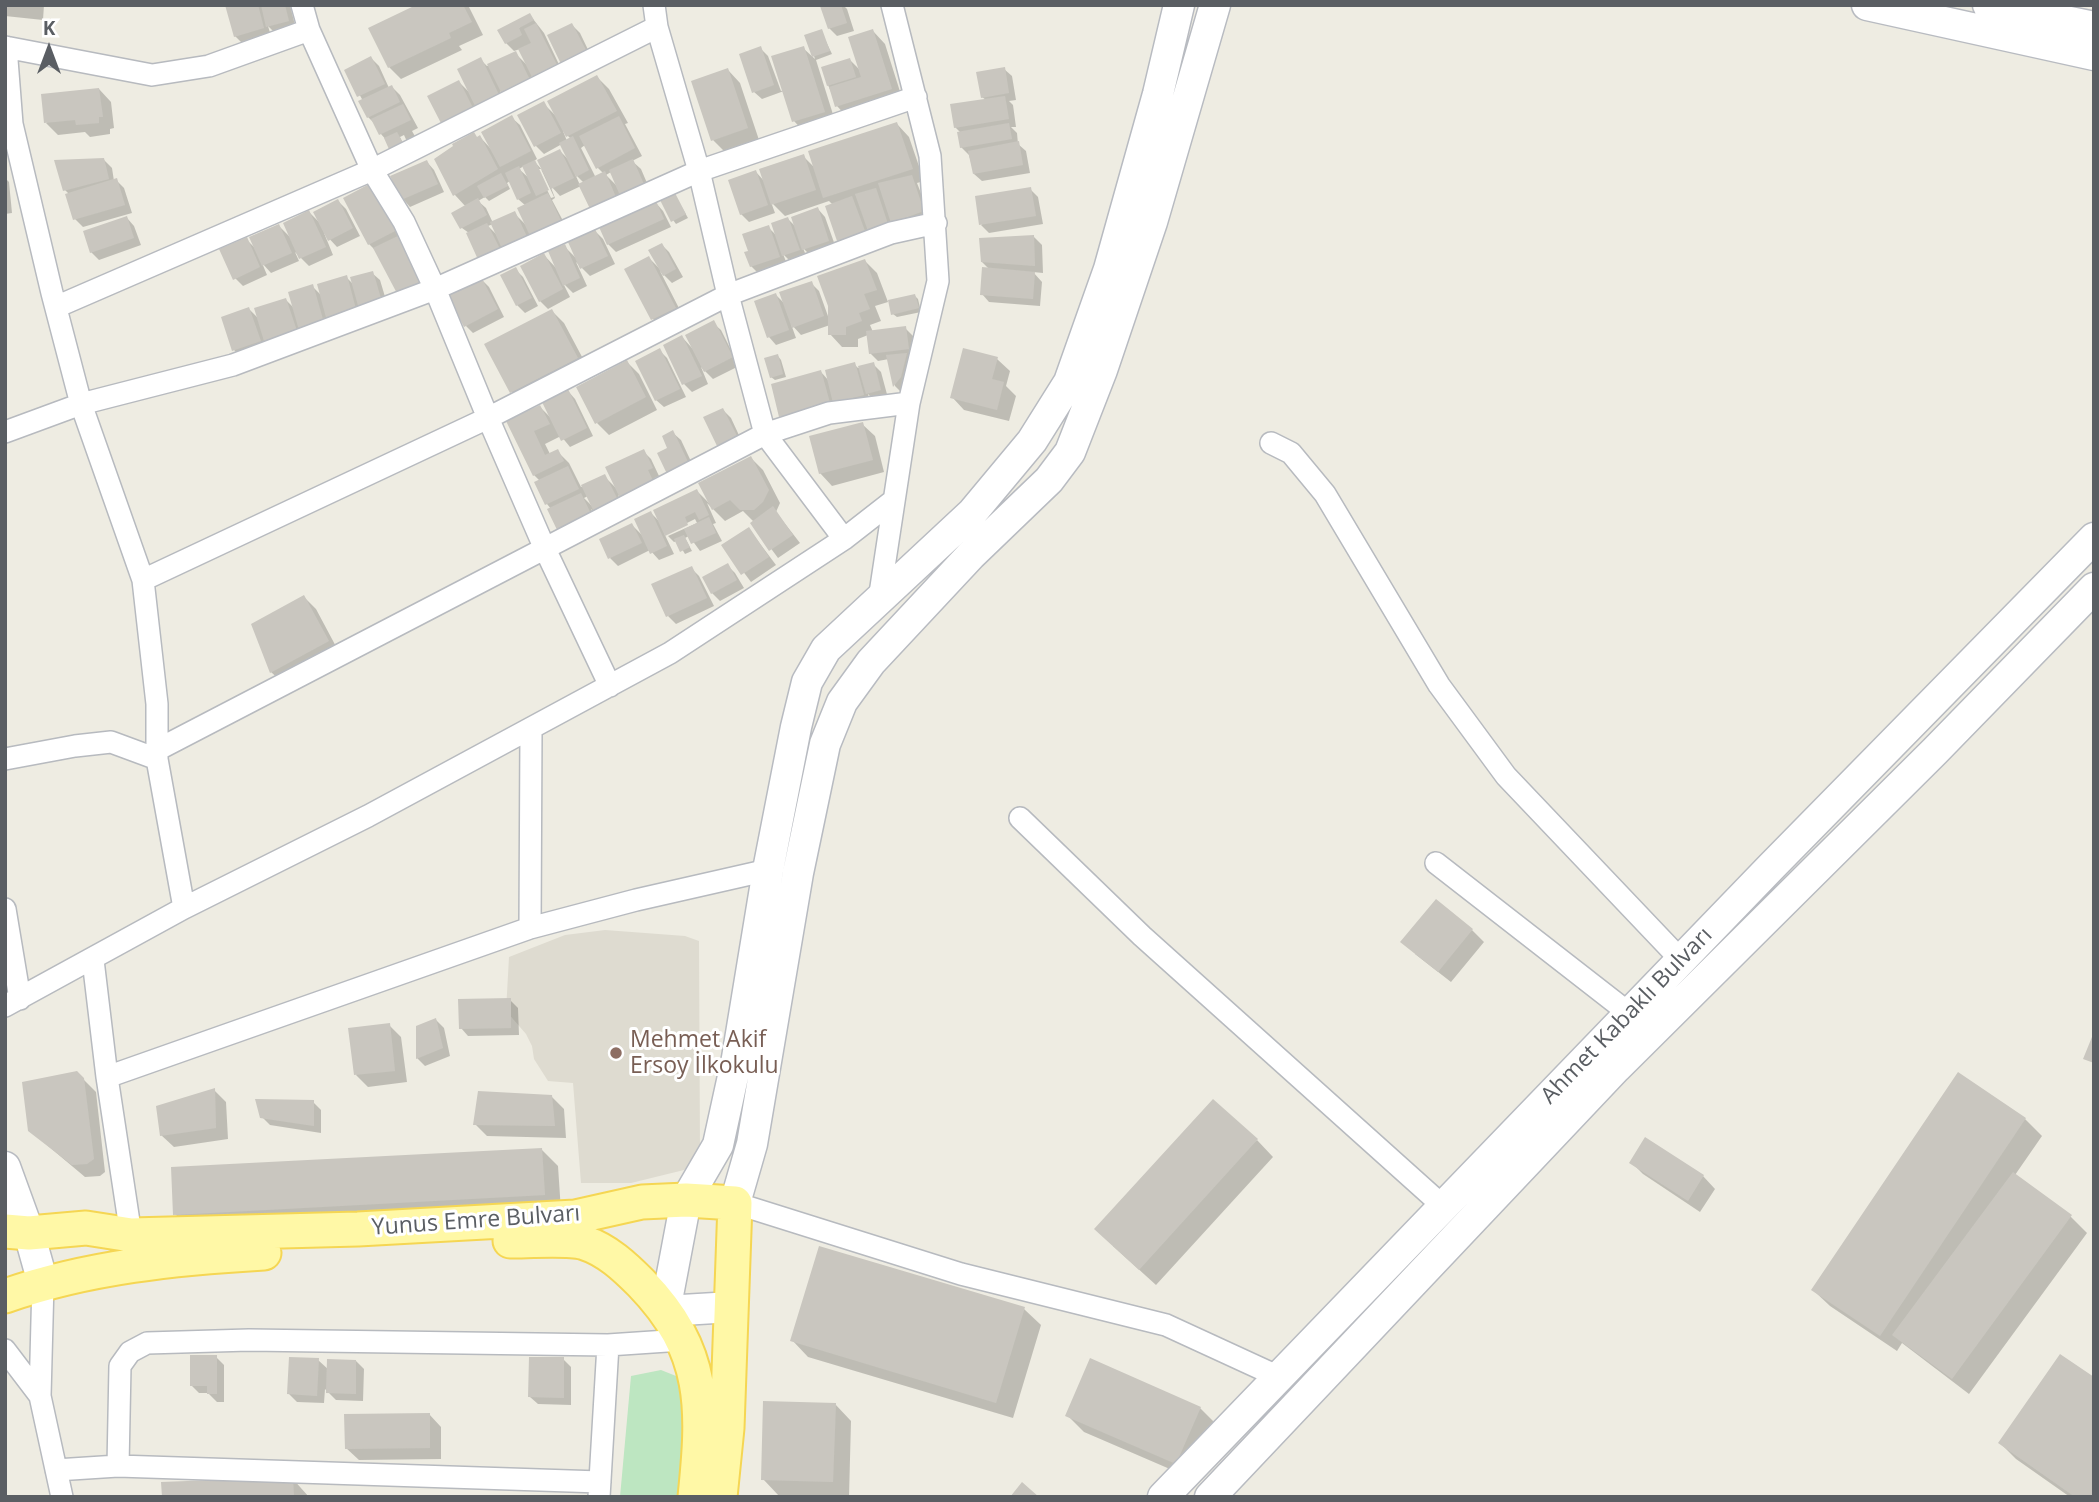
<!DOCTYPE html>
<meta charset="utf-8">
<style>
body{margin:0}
#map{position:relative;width:2099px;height:1502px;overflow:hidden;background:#eeece2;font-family:"Open Sans",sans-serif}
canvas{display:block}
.frame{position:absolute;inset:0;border:7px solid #5a5e63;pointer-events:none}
.north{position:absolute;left:14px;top:14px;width:70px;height:70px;-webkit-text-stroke:5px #fff;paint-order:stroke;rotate:0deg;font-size:19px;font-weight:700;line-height:28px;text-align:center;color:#5a5e63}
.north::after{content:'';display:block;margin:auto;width:24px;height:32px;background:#5a5e63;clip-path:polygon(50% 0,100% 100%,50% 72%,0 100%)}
</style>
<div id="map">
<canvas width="2099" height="1502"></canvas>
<div class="frame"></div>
<div class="north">K</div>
</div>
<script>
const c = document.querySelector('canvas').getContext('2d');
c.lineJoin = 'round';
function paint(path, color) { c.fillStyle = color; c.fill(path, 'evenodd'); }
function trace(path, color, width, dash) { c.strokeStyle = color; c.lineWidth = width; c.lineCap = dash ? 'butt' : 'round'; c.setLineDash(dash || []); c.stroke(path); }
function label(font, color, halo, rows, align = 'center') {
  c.font = font + ' "Open Sans",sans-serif'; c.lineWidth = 6; c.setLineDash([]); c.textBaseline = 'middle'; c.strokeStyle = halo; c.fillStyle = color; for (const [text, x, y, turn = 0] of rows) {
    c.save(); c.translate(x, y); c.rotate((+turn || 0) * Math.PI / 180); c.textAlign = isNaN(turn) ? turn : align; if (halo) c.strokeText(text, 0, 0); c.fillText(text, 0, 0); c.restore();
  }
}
paint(new Path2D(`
 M605,930L685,936L699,941L700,1156L684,1170L631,1183H581L573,1083L548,1081L534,1059L532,1046L526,1034L506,1011L509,957L565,935Z`), '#dedbd0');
paint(new Path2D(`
 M661,1370L681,1378L687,1497H620L631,1376Z`), '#bde6c1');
paint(new Path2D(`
 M5,5H44L43,20L5,16Z
 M227,5H290L296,29L276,34L268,26L271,36L243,44L235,36Z
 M420,5H468L483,35L459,46L462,50L401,79L389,67Z
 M828,5H843L847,9L854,31L837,36L829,28L822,7Z
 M530,15L544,33L565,77L543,88L531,76L538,90L512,103L500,91L507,107L475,106L482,122L453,136L459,82L470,93L480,59L487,66L515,53L527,65L520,49L514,51L506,43Z
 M572,25L580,33L593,60L563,63Z
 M821,31L832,54L816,60L836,124L806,134L794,121L784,91L762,99L754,92L760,48L768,56L781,91L784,90L803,48L815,59L807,36Z
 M873,31L885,44L903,101L849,119L837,106L828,85L850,60L860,70Z
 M371,58L379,66L389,88L392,87L400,95L418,128L412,131L420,145L409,146L404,135L400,137L408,153L387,141L381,134L376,125L368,117L361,102L363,101L346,70Z
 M1004,69L1012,76L1016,100L1009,101L1013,105L1016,127H1011L1017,133L1018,144L1026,151L1030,173L982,181L974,174L969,155L961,147V133L955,127L986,100L982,97Z
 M728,70L740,83L759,140L725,152L713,140Z
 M597,77L609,89L628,123L625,124L642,156L632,161L641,169L653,197L631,207L618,194L625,210L581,186L560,196L550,185L555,198L552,200L570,234L542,247L529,235L535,249L508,261L462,228L454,213L466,207L455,195L436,160L480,137L492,150L512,118L520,125L537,159L534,161L544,172L560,151L569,160L562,144L544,154L536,146L519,116L543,103L556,116ZM563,131L571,139L567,141ZM585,145L597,167L604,174L596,178L581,148ZM524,166L530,179L519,169ZM537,169H541L554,197L551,198ZM611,172L618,187L606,175ZM575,174L584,183L580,185ZM510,181L518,199L526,206V225L514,213L493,223L486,208L478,201L485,197L489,201L510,189L507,183ZM493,224L498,236L488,226Z
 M99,89L111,102L114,128L110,129V134L90,137L85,132L58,135L46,123Z
 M897,124L909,137L924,181L917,183L931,219L847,247L839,240L833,205L829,201L785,216L771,202L775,213L749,222L741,214L756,172L765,182L803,156L816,169Z
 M104,160L112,168L114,181L116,180L124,188L132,213L83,227L75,219L69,194L65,190Z
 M427,162L434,170L444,192L410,207L403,199Z
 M5,178L9,182L12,213L5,214Z
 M373,184L408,243L378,253L369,244L345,198Z
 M1030,189L1038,197L1043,224L989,233L981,225Z
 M675,195L688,218L676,224L673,220Z
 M338,201L346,209L360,236L337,247L324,233L333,255L309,266L295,252L299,261L271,273L262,263L267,275L243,286L235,278L246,239L256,249L279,226L292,239L309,212L320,223Z
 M656,203L663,211L671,227L616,252L608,244Z
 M818,209L825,217L836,248L812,257L803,248L807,258L792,263L783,254L787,264L759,274L751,266L768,227L777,236L788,219L797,228Z
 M127,218L134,226L141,245L99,260L91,252Z
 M595,231L603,239L615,264L590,276L576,262L587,286L573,293L563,283L570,297L548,309L540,301L544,255L557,269L564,246L577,259Z
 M1034,237L1042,245L1043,273L1033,272L1042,282L1040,306L989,302L982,294L990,270L982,262Z
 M662,245L669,252L683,277L672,283L660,271L683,316L661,327L653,319L627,269L649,258L660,269Z
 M865,261L877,273L888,302L875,306L881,321L870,325L873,332L905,328L913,336L916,356L909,357L914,362L902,393L895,386L889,359L878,361L870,353L868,335L858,339V347H842L830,334V325L801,335L791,324L796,338L776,345L769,337L776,295L786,305L811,283L819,291L829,319Z
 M515,269L523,277L538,306L525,313L517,305Z
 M372,273L380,280L389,310L274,348L264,338L268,349L242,358L234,350L249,309L259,319L286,300L295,309L312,286L322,296L346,277L354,285Z
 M481,279L489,287L504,317L473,333L466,326Z
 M915,296L918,299L921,312L897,317L893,314Z
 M552,311L564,323L589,370L524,404L512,392L487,344Z
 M713,323L721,330L739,366L713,379L701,367L708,384L692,392L684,384L665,345L682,337L692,348Z
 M659,350L667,358L686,397L664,407L656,400Z
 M778,356L781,360L786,377L775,380L771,377Z
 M997,359L1010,371L1006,386L1016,396L1009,421L964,410L952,397Z
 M627,362L639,374L657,410L609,435L597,423Z
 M854,364L858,368L873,364L881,372L888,398L875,401L868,394L870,403L793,428L781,416L821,372L829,381Z
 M568,391L575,399L593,436L570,447L561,436L545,444L550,454L557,451L569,463L581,487L604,476L616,488L643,451L651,459L659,476L655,478L661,491L630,506L618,495L625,510L604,520L591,509L600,526L551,509L547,504L536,483L540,481L534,475L509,422L540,407L551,418ZM588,496L593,507L584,498Z
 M723,410L731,418L744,446L727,455Z
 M862,424L875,436L884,472L832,486L820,473Z
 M673,433L681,440L696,472L670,449Z
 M751,458L763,470L780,503L776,512L800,543L778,558L752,523L754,522L743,511L725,521L707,503L716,523L713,524L722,541L700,551L689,536L685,538L692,551L685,554L677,541L674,542L668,536L697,523L695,519L667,533V535L664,533L674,554L659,560L650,550L618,566L610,558L632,525L644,537L651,513L661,523L697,491L710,504Z
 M749,529L776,565L751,582L724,546Z
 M727,565L735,573L744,588L720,601L712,593Z
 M691,568L699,576L714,606L676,624L668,616Z
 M304,597L316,609L340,654L284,684L271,672L253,625Z
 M1472,930L1484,942L1451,982L1415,954Z
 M510,1000L518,1008L519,1035L468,1036L461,1028Z
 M436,1020L444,1028L450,1056L425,1066L417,1058Z
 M389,1025L401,1037L407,1082L368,1087L356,1075Z
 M77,1073L96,1092L105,1172L100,1176L85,1177L29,1130Z
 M1958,1075L2025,1119L2042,1136L2015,1175L2071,1217L2087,1233L1969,1394L1902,1343L1897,1351L1830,1306L1813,1290Z
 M214,1090L226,1102L228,1139L174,1147L161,1135Z
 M551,1096L564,1109L566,1138L487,1136L475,1124Z
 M313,1102L321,1110V1133L270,1125L262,1117Z
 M1257,1140L1273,1157L1156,1285L1113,1246Z
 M542,1150L558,1166L561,1211L192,1230L175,1214Z
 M1631,1162L1703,1176L1715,1189L1700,1212L1643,1174Z
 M1024,1309L1041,1325L1013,1418L808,1357L792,1340Z
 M216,1357L224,1365V1402H217L208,1393H199L191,1385Z
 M563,1359L571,1367V1405L538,1404L530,1397Z
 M318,1360L329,1370L356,1361L364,1369L363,1401L336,1400L325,1389L324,1403L297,1402L289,1394Z
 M1091,1361L1200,1408L1217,1425L1193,1479L1084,1432L1067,1415Z
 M835,1404L851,1421L849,1497L779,1496L763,1479Z
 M429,1414L441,1427V1459L359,1460L346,1448Z
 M2000,1443L2094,1497H2070L2016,1459Z
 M292,1478L309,1497H164Z`), '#0003');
paint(new Path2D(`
 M225,5H258L264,28L234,37Z
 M261,5H285L289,21L266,27Z
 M416,5H463L472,22L449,33L451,38L388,68L368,28Z
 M841,5L847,23L828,29L820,6Z
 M530,13L534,20L519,28L522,35L505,44L497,30Z
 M536,23L559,69L534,81L518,49L531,43L524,29Z
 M572,23L587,52L561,64L547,35Z
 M822,29L830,51L812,57L804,35Z
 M873,29L892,89L835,107L829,87L861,77L848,37Z
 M761,46L774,85L752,93L739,54Z
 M804,46L825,112L792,122L771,56Z
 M516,51L531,82L503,96L487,64Z
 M371,56L385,84L357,97L344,70Z
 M481,57L501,99L477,110L457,69Z
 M850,58L856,77L827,86L821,67Z
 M1005,67L1009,93L981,98L976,72Z
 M728,68L748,128L711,141L691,81Z
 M597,75L617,111L566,137L547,101Z
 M459,80L476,114L444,129L427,96Z
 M392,85L400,102L367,118L358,101Z
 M99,88L103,117H99V123L76,125L75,120L44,123L41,94Z
 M1005,96L1009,119L954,128L950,104Z
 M544,101L561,133L534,147L517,115Z
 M403,104L411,120L379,135L371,119Z
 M512,115L531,151L500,167L481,132Z
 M619,116L635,148L596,169L579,136Z
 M897,122L913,169L823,198L808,151Z
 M1009,123L1012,139L960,148L957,132Z
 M397,132L406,149L392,156L384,138Z
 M474,132L477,137L480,135L498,169L453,196L434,159L453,146L452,144Z
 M573,136L589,170L576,177L559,143Z
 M1019,141L1023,165L973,174L968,151Z
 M560,149L574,178L551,189L537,160Z
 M804,154L816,190L771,205L759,169Z
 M104,158L109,179L63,191L54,160Z
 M633,159L646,189L622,200L609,170Z
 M427,160L438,184L401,200L390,176Z
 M535,160L549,190L536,196L522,166Z
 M519,166L531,193L517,200L505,173Z
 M756,170L768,205L740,215L728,180Z
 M605,171L618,202L592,213L578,184Z
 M501,173L508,186L484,198L477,186Z
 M912,175L924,211L891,223L878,183Z
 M117,178L125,205L73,220L65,194Z
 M373,182L397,230L368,245L343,198Z
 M1031,187L1036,216L979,225L975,196Z
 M876,188L888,224L868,231L855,194Z
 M548,193L563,225L532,240L517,208Z
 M675,193L686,214L671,222L660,200Z
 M852,196L865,231L837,241L825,206Z
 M478,198L487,215L460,229L451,213Z
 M338,199L353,228L328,241L313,212Z
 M656,201L664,219L607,245L599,227Z
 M818,207L829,241L802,250L791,217Z
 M309,210L326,247L299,259L283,223Z
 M515,211L529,241L504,253L490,222Z
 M127,216L134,238L90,253L83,231Z
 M788,217L800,250L782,256L771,223Z
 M487,223L502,253L480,264L466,233Z
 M279,224L292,253L262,266L249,237Z
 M769,225L780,257L750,267L744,252L748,251L742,234Z
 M595,229L608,256L580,269L568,242Z
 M400,235L426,285L400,299L373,248Z
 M1034,235L1035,266L981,262L979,238Z
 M247,237L260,267L233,280L219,249Z
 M662,243L676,269L663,276L648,250Z
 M565,244L580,278L563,286L548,251Z
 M544,253L563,289L539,302L520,266Z
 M649,256L676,308L651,320L624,269Z
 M865,259L877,290L864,294L870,309L859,313L862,321L846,327V335H828V306L817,276Z
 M516,267L532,298L516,306L500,275Z
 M982,267L1035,272L1033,299L980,295Z
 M373,271L382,302L359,309L350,277Z
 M347,275L357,313L327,321L317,284Z
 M481,277L498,309L464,327L447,295Z
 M812,281L824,316L792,328L779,292Z
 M313,284L324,323L299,330L288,292Z
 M776,293L789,330L767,338L754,301Z
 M915,294L919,308L891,315L888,300Z
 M286,298L297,331L264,341L254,308Z
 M249,307L261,341L232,351L221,317Z
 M552,309L578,358L510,393L484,344Z
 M714,320L733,357L704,372L685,335Z
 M906,326L909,349L869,354L866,331Z
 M682,335L702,376L682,385L663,345Z
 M660,348L680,389L655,401L635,361Z
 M963,348L998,357L992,379L1004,382L997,410L950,398Z
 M907,353L901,377L893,387L886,355Z
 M778,354L783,374L770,378L764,358Z
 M627,360L646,397L595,424L576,387Z
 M855,362L864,395L833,403L825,370Z
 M874,362L881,390L866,394L858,366Z
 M821,370L830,403L779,417L771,384Z
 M568,389L587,428L561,441L542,402Z
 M540,405L550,424L534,431L545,455L558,449L564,461L533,476L506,421Z
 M723,408L738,438L718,448L703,417Z
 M863,422L873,460L819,474L809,436Z
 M673,430L689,464L667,474L657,453L667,448L662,436Z
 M644,449L653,468L648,470L654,483L621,500L605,467Z
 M751,456L769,490L763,502L754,510H740L730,500L712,510L698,483Z
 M568,466L579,489L545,505L534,482Z
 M605,474L619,502L595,514L581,485Z
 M697,489L709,515L699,520L695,512L685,517L688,525L665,536L653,510Z
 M581,493L593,518L559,534L547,509Z
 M773,506L793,535L769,551L750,523Z
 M651,511L667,546L650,554L634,519Z
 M709,517L716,533L691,544L684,529Z
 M632,523L642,543L608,559L599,539Z
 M749,527L769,557L741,575L721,545Z
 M684,535L690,547L680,552L674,539Z
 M728,563L737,580L711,594L702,577Z
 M692,566L707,598L666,617L651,584Z
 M304,595L329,641L270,673L251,624Z
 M1436,899L1473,929L1438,972L1400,942Z
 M511,998V1028L459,1029L458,999Z
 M436,1018L443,1048L416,1059V1026Z
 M390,1023L395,1071L354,1075L348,1028Z
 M2094,1032V1063L2083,1059Z
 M77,1071L84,1078L94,1159L87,1164L72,1165L28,1131L22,1082Z
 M1958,1072L2026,1118L1880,1336L1811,1290Z
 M215,1088L216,1128L160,1136L156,1106Z
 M478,1091L552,1095L555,1126L473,1125Z
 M255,1099L314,1100V1126L260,1118Z
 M1213,1099L1258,1139L1139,1270L1094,1229Z
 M1645,1137L1704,1175L1688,1201L1629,1163Z
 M542,1148L545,1195L173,1215L171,1167Z
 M2013,1172L2072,1215L1952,1379L1892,1335Z
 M819,1246L1025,1307L996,1403L790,1341Z
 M2060,1354L2094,1377V1497H2075L1998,1443Z
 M190,1355H217V1394H207V1386H190Z
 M289,1357L319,1358L317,1396L287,1394Z
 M529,1357H564V1398L528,1397Z
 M1090,1358L1201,1407L1176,1464L1065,1416Z
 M327,1359L356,1360V1394L326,1393Z
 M763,1401L836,1403L833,1482L761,1480Z
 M430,1413V1448L345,1449L344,1414Z
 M293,1477L294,1497H162L161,1482Z
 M1022,1482L1039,1497H1010Z`), '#c9c6bf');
const street = new Path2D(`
 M302,5L309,30L372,170L404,222L435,289L488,418L545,549L610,686
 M654,5L657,27L699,171L728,295L765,434L844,539
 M5,47L152,75L209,66L309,30
 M6,47L12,124L52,293L81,404L143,580L157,704V759L184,908
 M56,307L372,170L657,27
 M5,432L81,404L233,365L435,289L699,171L916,97
 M1271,443L1291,453L1325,494L1439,685L1506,776L1681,960
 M143,580L488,418L728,295L891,233L936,223
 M879,600L909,403L938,281L930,156L892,5
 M157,750L765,434L829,413L909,403
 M5,759L75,746L111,742L157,759
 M1020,818L1142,936L1444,1207
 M1436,863L1630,1014
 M5,909L20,999
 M530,928L531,730
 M93,960L107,1077L131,1235
 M5,1006L184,908L368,816L670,653L844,539L894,500
 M107,1077L530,928L636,900L768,870
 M735,1203L961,1274L1166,1325L1279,1377
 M43,1283L40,1396L62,1497
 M5,1350L40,1396
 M118,1466L120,1366L130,1352L147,1343L249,1340L608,1345L682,1340
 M56,1470L118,1466L600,1482
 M599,1497L608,1345`);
const secondary = new Path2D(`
 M1867,5L2094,55
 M1988,5L2094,27
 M5,1167L29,1233L43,1283
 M735,1203L752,1144L798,873L825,744L842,702L871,662L971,555L1049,480L1070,452L1102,370L1152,222L1215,5
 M732,1307L665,1311L686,1200L718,1145L737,1058L768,870L796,727L807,682L826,649L972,513L1032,441L1069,382L1109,269L1158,94L1179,5
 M1163,1497L1770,868L2094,538
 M1210,1497L1616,1068L1935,751L2094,588`);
const primary = new Path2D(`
 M5,1231L29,1233L86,1228L131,1235L358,1229L575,1217L642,1202L686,1200L735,1203L727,1428L720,1497
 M510,1241C528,1241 571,1238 585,1243C607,1250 625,1267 641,1283C707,1351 704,1409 695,1497
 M5,1296C88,1267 177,1258 264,1253`);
trace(street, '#b7babf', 24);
trace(secondary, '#b8bbc1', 33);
trace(primary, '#f5d653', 37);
trace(street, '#fff', 21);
trace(secondary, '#fff', 30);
trace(primary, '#fff8a6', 33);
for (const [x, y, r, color] of [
 [616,1053,7,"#8d6e63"]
]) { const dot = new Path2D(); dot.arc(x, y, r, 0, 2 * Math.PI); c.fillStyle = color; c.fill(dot); trace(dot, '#fff', 2.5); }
label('23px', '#5a5e63', '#fff', [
 ["Ahmet Kabaklı Bulvarı",1627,1016,-46],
 ["Yunus Emre Bulvarı",476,1221,-4]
]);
label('23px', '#785e54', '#fff', [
 ["Mehmet Akif",630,1040],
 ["Ersoy İlkokulu",630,1066]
], 'left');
</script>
